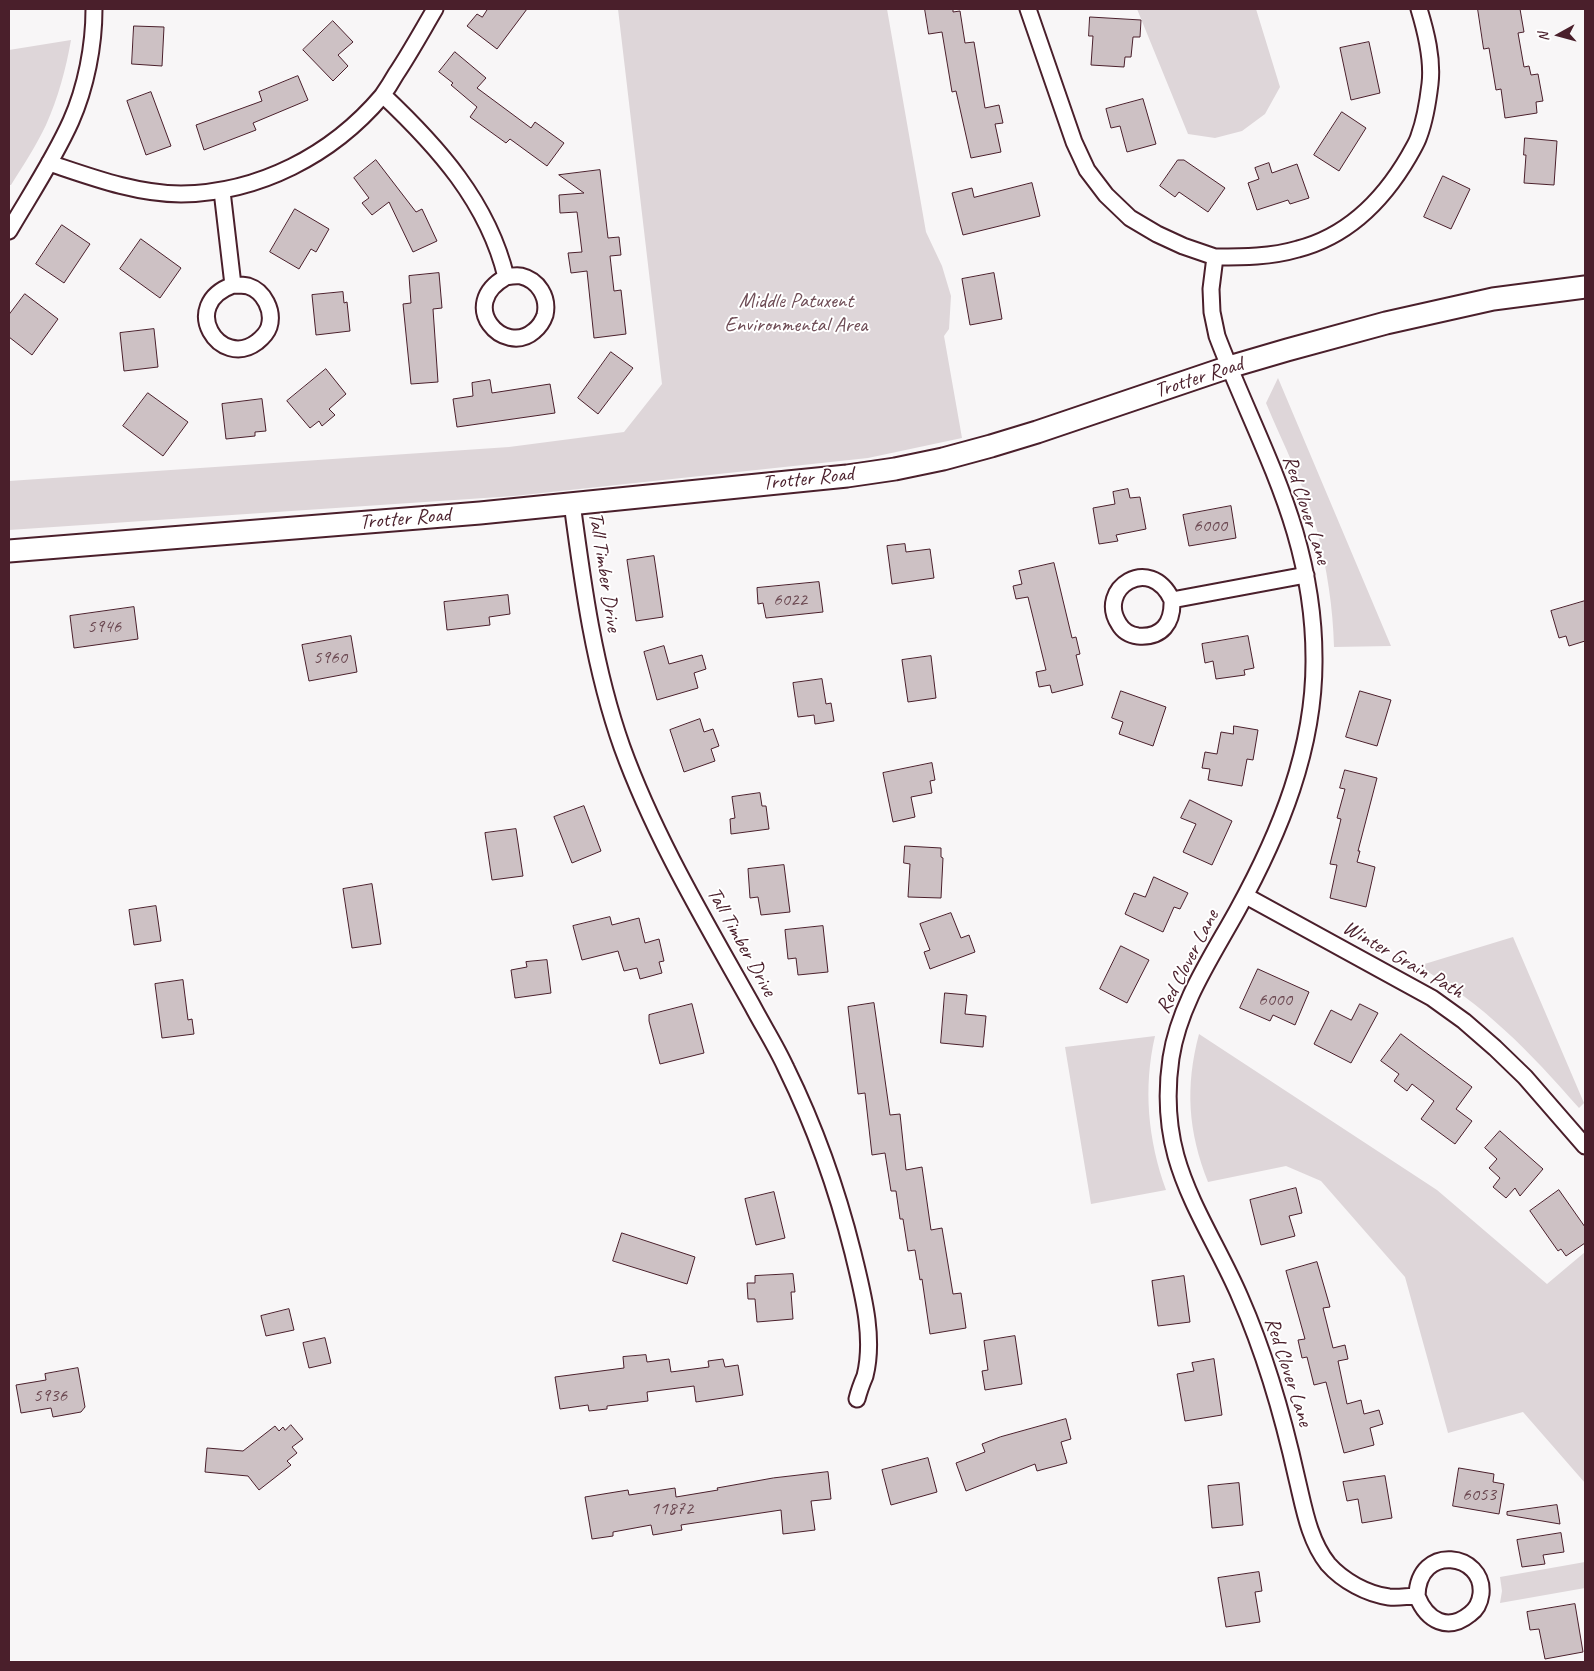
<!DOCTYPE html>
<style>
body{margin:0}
#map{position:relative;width:1594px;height:1671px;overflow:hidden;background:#f8f6f7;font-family:Caveat,sans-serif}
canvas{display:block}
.frame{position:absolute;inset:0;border:10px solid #4a1f2b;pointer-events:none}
.north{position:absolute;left:1534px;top:10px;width:50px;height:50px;-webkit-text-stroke:4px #fff;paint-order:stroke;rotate:263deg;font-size:14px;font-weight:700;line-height:20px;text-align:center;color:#4a1f2b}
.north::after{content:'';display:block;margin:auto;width:18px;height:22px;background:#4a1f2b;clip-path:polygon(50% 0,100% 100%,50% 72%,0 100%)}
</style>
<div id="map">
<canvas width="1594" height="1671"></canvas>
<div class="frame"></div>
<div class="north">N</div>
</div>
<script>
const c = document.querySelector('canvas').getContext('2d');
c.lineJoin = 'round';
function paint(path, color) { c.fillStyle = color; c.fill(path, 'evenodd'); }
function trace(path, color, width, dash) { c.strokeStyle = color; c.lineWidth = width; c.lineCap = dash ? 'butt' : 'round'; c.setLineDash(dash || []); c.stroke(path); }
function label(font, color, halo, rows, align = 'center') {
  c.font = font + ' Caveat,sans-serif'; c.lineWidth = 4; c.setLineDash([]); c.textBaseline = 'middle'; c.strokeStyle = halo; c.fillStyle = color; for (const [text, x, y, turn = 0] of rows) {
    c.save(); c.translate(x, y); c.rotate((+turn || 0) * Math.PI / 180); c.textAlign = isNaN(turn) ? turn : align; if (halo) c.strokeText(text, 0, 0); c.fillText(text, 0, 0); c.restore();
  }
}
paint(new Path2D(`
 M618,9H887L926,232L942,266L951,296L949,329L944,336L962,438L868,458L514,496L9,530V481L509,447L624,432L662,384Z
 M1137,9H1256L1280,87L1265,114L1242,131L1215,138L1188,134Z
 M71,40C66,69 58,98 46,125C36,146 23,166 11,185H9V50Z
 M1278,378L1391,646L1334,647C1333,607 1327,569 1317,530C1305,486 1283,444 1266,403Z
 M1513,937L1584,1103L1579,1108C1529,1051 1484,1004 1418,966Z
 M1199,1034L1437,1190L1547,1284L1585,1252V1483L1523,1412L1448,1433L1405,1277L1321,1181L1286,1166L1208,1182C1188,1131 1185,1087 1199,1034Z
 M1155,1036C1143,1088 1148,1140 1166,1190L1091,1204L1065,1047Z
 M1585,1562V1588L1500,1603L1502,1591L1500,1577Z`), '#ded6d9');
const building = new Path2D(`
 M488,9H527L497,49L467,26L477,14L482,17Z
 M925,9H953V12L960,11L965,43L974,42L985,108L999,105L1003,123L995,124L1001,152L971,158L956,91L952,92L942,32L929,34Z
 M1478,9H1520L1524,32L1518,33L1524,67L1529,66L1531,75L1538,74L1543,101L1536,102L1537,113L1505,118L1501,89L1496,90L1489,48L1484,49Z
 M1090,17L1141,20L1140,37H1133L1131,57H1125L1124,67L1091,65L1093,36H1089Z
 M333,21L353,42L338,55L348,66L333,81L303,50Z
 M134,26L164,27L162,66L132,64Z
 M1369,42L1380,93L1351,100L1340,48Z
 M455,52L486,78L477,88L531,128L535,122L564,143L547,166L510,139L506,143L470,117L477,107L451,85L453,83L439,72Z
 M298,76L308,100L253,123L256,130L204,150L196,125L262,101L259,92Z
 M151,92L171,146L146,155L127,101Z
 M1143,99L1156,144L1127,152L1120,126L1111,128L1106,109Z
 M1342,112L1366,128L1339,171L1314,155Z
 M1525,138L1557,141L1554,185L1524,183L1526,155H1524Z
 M376,160L416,212L422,209L437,241L413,252L389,202L372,215L362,203L369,198L354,178Z
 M1178,160H1184L1225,188L1208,212L1179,192L1175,197L1160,186Z
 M1269,163L1272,173L1297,164L1309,198L1290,204L1288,200L1257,210L1248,183L1259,179L1255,168Z
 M600,170L608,238L619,237L621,255L610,256L614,291L621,290L626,334L594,338L587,271L571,273L568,253L582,252L577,212L560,213L559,195L584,193L559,175Z
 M1443,176L1470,189L1451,229L1424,217Z
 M1032,183L1040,216L963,235L952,193L972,188L974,197Z
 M295,209L329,229L316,252L311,249L299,269L270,252Z
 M62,225L90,244L64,283L36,264Z
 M141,239L181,268L160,298L120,269Z
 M439,273L442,308L433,309L438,382L411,384L403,304L411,303L409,276Z
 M994,273L1002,319L970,325L962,279Z
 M343,292L344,303L347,302L350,331L316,335L312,295Z
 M25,294L58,319L32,355L9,337V315Z
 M154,329L158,367L124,371L120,333Z
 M611,352L633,368L598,414L578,398Z
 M326,369L346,394L329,409L335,415L322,426L319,421L310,428L287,401Z
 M490,380L492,393L550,384L555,413L457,427L453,399L473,396L472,383Z
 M148,393L188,422L163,456L123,426Z
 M262,399L266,431L255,432V436L226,439L222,404Z
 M1128,489L1130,498L1140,497L1146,529L1116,535L1118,541L1099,544L1093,508L1115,504L1113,492Z
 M1231,506L1236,538L1189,546L1183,515Z
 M905,544L906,552L930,549L934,578L892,584L887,546Z
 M654,556L663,617L636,621L627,560Z
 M1054,563L1072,638L1076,637L1080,654L1076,655L1083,685L1052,693L1050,685L1039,687L1036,672L1046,670L1028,597L1016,599L1013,586L1022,584L1019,571Z
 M819,582L823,612L766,618L763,603L758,604L757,588Z
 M508,595L510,614L489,617L490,625L447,630L444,602Z
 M1585,601V641L1569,646L1566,636L1559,638L1551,611Z
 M134,607L138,639L74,648L70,616Z
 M351,636L357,672L309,681L302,645Z
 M1248,636L1254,668L1244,670L1245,675L1216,679L1213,661L1205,663L1202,644Z
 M664,646L669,664L702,655L706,669L694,673L698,688L657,700L644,652Z
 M931,656L936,698L908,702L902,660Z
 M822,679L826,704L831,703L834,721L815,724L814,715L798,717L793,683Z
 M1121,691L1166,707L1153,746L1119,734L1123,722L1112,718Z
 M1360,691L1391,700L1377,746L1346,737Z
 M700,719L704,732L713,729L719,746L711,749L715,761L684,772L670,730Z
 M1234,726L1258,730L1253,760L1247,759L1242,786L1208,780L1210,769L1202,768L1205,752L1217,754L1221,732L1233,734Z
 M932,763L935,780L930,781L932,793L911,797L915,817L893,822L883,773Z
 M1345,770L1377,778L1358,851H1360L1357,862L1375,867L1366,907L1330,898L1337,865L1330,864L1341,819L1337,818L1345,789L1340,788Z
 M760,793L762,806H766L769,829L731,834L730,819L735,818L732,797Z
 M1190,800L1232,821L1212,865L1183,852L1196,824L1181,818Z
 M584,806L601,851L572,863L554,817Z
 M516,829L523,876L492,880L485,833Z
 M905,846L941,848V857L943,858L941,898L908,897L910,864L904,863Z
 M784,865L790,912L761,915L758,897L750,898L748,869Z
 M1154,877L1188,893L1180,909L1174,907L1163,932L1125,914L1134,893L1145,897Z
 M372,884L381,944L352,948L343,889Z
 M156,906L161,941L134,945L129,910Z
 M951,913L961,938L969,935L975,952L930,969L924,952L930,950L920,924Z
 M610,917L612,925L639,918L645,943L659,939L664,961L659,962L662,973L640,979L637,968L624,971L618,951L582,960L573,926Z
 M823,926L828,972L798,975L796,958L788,959L785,930Z
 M1121,946L1149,960L1127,1003L1100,989Z
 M547,960L551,993L515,998L511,970L527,967L526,962Z
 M1258,969L1309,992L1295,1025L1273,1015L1270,1021L1240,1008Z
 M183,980L188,1020L192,1019L194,1034L162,1038L155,984Z
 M945,993L967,995L965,1014L986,1016L983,1047L941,1043Z
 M874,1003L890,1115L900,1114L906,1170L922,1167L931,1230L942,1228L953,1294L961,1293L966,1328L930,1334L922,1279L920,1280L915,1250L908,1251L903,1219H900L896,1191H891L885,1153L872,1155L865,1093L858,1094L848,1007Z
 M692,1004L704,1053L660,1064L649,1021V1015Z
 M1360,1004L1378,1013L1351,1063L1314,1044L1331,1010L1351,1020Z
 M1401,1034L1472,1087L1456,1109L1472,1121L1455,1144L1421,1119L1434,1101L1412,1084L1407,1091L1394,1081L1399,1074L1381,1061Z
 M1500,1131L1543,1169L1520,1196L1515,1188L1506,1198L1493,1187L1500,1178L1489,1168L1497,1159L1485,1148Z
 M1296,1188L1302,1213L1289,1216L1295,1236L1261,1245L1250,1200Z
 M1559,1190L1585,1227V1243L1566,1256L1561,1249L1558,1251L1530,1211Z
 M774,1192L785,1238L756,1245L745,1199Z
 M622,1233L695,1257L687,1284L613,1261Z
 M1317,1262L1330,1307L1323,1308L1333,1348L1345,1345L1348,1359L1338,1361L1347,1404L1361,1400L1364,1414L1379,1410L1383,1424L1370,1428L1374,1445L1344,1453L1326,1382L1314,1385L1307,1357L1302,1358L1298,1340L1305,1339L1286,1271Z
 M793,1274L795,1292H791L793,1319L757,1322L755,1299H748L747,1283H755V1276Z
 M1184,1276L1190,1322L1158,1326L1152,1281Z
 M289,1309L294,1330L266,1336L261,1316Z
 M1015,1336L1022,1384L985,1390L982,1371L988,1370L984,1341Z
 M325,1338L331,1363L309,1368L303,1343Z
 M646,1355L647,1362L669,1359L671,1372L709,1367L708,1361L723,1359L725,1367L738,1365L743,1395L696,1402L694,1386L647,1392L648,1401L607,1406V1409L589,1411L588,1405L560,1409L555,1377L624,1368L623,1357Z
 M1214,1359L1222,1415L1185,1421L1177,1374L1194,1371L1192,1363Z
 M78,1368L85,1407L81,1412L53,1417L51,1408L21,1413L16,1385L46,1380L45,1374Z
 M1066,1419L1071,1439L1061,1442L1067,1463L1037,1471L1035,1464L966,1491L956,1463L985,1452L982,1444L1000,1437Z
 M291,1425L303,1439L292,1447L297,1453L287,1461L291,1465L259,1490L248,1476L205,1472L207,1448L243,1451L275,1426L279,1431L283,1427L285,1430Z
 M928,1458L937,1492L891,1505L882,1470Z
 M1459,1468L1494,1474L1493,1482L1504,1484L1499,1514L1453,1506Z
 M828,1472L831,1499L811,1501L815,1530L783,1534L781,1510L681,1525L682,1530L653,1535L651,1525L613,1532V1536L592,1539L585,1497L628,1490L629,1495L675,1488L676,1497L718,1490L717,1488L773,1478Z
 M1385,1476L1392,1518L1362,1523L1358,1499L1347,1501L1343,1482Z
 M1239,1483L1243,1525L1212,1528L1208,1486Z
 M1557,1505L1560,1524L1507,1515V1512Z
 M1561,1533L1564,1552L1543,1555L1545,1564L1522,1567L1517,1540Z
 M1259,1572L1262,1591L1255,1592L1260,1622L1226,1627L1218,1578Z
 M1575,1604L1583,1652L1545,1659L1539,1629L1530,1630L1527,1612Z`);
paint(building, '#cdc1c4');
trace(building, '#4a1f2b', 1);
const street = new Path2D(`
 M1028,9L1074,142L1087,170L1106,195L1130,218L1157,234L1183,246L1215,257L1211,289L1212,312L1217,336C1242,402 1275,465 1295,532C1307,573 1314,616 1314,658C1315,748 1280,833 1237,911C1211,958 1179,1005 1171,1058C1166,1092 1167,1123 1176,1156C1190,1206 1220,1250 1240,1297C1266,1356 1283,1416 1297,1479C1304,1508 1309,1540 1328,1564C1343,1581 1367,1594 1389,1597C1398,1598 1408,1596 1417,1596C1427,1621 1448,1632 1470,1614C1477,1609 1480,1602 1481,1594C1485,1553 1418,1543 1417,1596
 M383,95C437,146 488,202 506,277C511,276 516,275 521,276C538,280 549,297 545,315C543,321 539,327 534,331C504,357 456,305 506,277
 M49,163C91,177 136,194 181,194C259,193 332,155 382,96C387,89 392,81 396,74C410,53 422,31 435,9
 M222,191L233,285C238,285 244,285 248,286C264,291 274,311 269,327C267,333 262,338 257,342C220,370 178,305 233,285
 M9,231C30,195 54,159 71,121C86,87 94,46 94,9
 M1215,257C1243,257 1271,257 1298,249C1348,236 1384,199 1409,156C1412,150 1417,143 1419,136C1425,120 1428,101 1430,84C1433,59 1426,32 1419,9
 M572,503C583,586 594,668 622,747C655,838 705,921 752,1005C763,1026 776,1046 786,1068C815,1127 837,1189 853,1253C862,1291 875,1336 865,1376C862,1383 859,1391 857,1399
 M1172,600C1150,553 1096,589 1119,624C1123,631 1130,635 1138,636C1162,638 1173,623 1172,600L1306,575
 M1246,896L1432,998L1464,1021L1495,1048L1525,1077L1585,1146`);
const secondary = new Path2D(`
 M9,551L480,513L847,476L895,469L943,459L991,446L1037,432L1229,367L1287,350L1386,323L1493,299L1585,287`);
trace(street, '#4a1f2b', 19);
trace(secondary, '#4a1f2b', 25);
trace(street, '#fff', 15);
trace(secondary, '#fff', 21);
label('19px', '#6b4851', null, [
 ["6000",1210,526],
 ["6022",790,600],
 ["5946",104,627],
 ["5960",330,658],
 ["6000",1275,1000],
 ["5936",50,1396],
 ["6053",1479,1495],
 ["11872",672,1509]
]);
label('21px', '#6f4d56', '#fff', [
 ["Middle Patuxent",796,301],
 ["Environmental Area",796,325]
]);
label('21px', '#4a1f2b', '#fff', [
 ["Trotter Road",1199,378,-18],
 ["Trotter Road",808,479,-6],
 ["Red Clover Lane",1306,510,72],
 ["Trotter Road",405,519,-5],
 ["Tall Timber Drive",604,572,81],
 ["Tall Timber Drive",741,942,61],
 ["Winter Grain Path",1403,960,30],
 ["Red Clover Lane",1188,962,-63],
 ["Red Clover Lane",1288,1372,72]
]);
</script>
